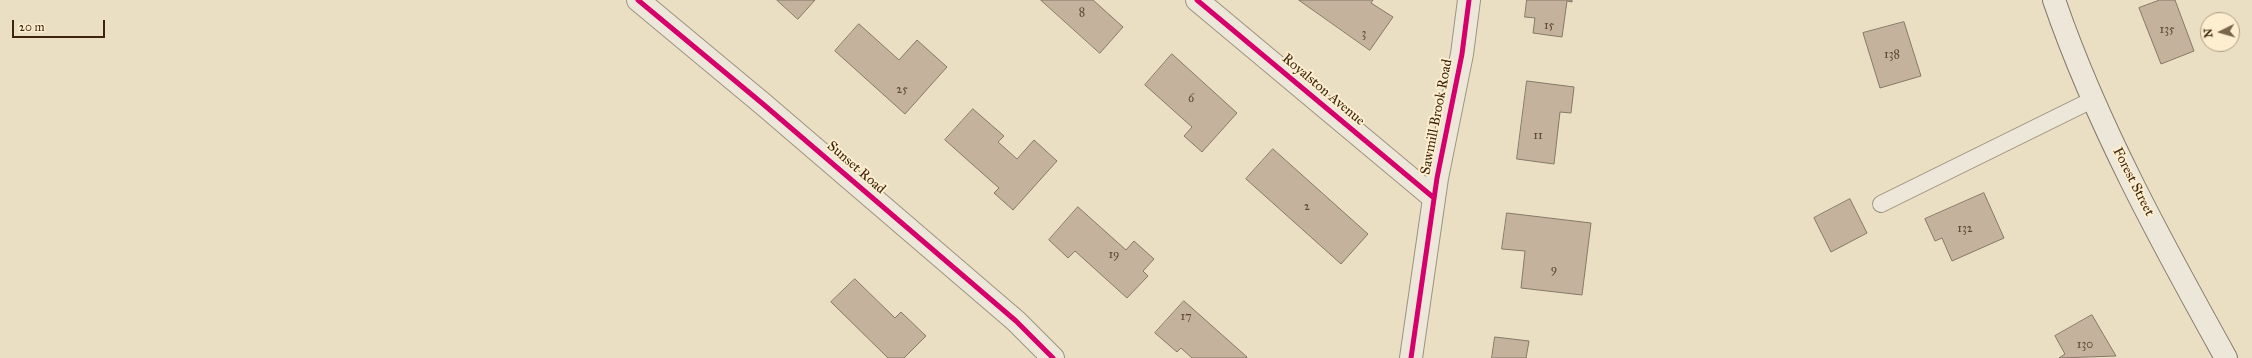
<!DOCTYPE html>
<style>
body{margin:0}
#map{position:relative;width:2252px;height:358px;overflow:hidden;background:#ebdfc3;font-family:"IM FELL Great Primer",serif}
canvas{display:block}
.north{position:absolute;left:2200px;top:12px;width:40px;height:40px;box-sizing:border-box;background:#fceece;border:1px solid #b09d80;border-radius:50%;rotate:265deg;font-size:11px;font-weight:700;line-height:16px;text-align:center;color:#3f240c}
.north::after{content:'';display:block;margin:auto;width:14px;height:18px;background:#7b654c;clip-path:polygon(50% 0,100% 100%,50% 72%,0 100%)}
.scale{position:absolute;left:12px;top:20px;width:93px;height:18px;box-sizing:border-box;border:2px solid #3f240c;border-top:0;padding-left:5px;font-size:12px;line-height:14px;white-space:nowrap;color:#3f240c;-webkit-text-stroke:3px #fceece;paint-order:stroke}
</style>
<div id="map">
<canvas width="2252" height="358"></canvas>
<div class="north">N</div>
<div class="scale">20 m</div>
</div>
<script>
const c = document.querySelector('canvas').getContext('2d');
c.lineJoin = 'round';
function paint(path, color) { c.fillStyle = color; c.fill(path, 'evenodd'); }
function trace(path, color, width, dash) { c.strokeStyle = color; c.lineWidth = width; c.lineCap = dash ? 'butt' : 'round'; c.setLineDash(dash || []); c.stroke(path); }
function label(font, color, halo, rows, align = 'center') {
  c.font = font + ' "IM FELL Great Primer",serif'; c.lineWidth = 4; c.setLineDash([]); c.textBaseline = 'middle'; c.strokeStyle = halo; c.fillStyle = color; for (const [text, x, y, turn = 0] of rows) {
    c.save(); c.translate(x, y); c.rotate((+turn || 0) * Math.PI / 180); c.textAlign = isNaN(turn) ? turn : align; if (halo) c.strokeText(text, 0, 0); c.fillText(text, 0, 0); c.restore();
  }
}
const building = new Path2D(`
 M777,0H815L798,19Z
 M1041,0H1093L1123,27L1100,53Z
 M1299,0H1373L1371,3L1393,17L1370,50Z
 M1527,0H1572V2L1567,1L1562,37L1533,33L1535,18L1525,17Z
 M2160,0H2175L2194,51L2161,64L2139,8Z
 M1904,22L1921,76L1880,88L1863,33Z
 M859,24L899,60L917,40L947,67L905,114L835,51Z
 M1172,54L1237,113L1202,152L1184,136L1192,127L1145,85Z
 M1527,81L1574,87L1571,113L1560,112L1554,164L1517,159Z
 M973,109L1004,136L998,142L1017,159L1034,140L1057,161L1013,210L994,193L999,188L945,140Z
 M1273,149L1368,234L1341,264L1246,179Z
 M1984,193L2004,238L1952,261L1942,238L1935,241L1925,219Z
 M1850,199L1867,233L1831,252L1814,218Z
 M1078,207L1126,250L1134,241L1154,259L1143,271L1148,276L1127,298L1075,251L1068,258L1049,240Z
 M1507,213L1591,223L1582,295L1521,288L1525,251L1502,249Z
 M855,279L895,318L901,312L926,336L904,358H888L831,302Z
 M1184,301L1247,357L1246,358H1192L1181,348L1177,352L1155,333Z
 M2092,315L2116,356L2059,358L2065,354L2055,336Z
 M1495,337L1529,341L1526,358H1492Z`);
paint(building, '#c5b29d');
trace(building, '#837968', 1);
const service = new Path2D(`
 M1881,204L2094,99`);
const minor = new Path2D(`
 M638,0L763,104L1016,321L1053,358
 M1197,0L1434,198
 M1411,358L1437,178L1462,54L1469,0`);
const secondary = new Path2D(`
 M2054,0C2097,125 2162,243 2226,358`);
trace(service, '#9c927f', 18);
trace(minor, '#9c927f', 24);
trace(secondary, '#837968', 24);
trace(service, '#ede7d9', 16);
trace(minor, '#ede7d9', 22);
trace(secondary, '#ede7d9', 22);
trace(new Path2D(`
 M638,0L763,104L1016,321L1053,358
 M1197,0L1434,198
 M1411,358L1437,178L1462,54L1469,0`), '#d6006c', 5);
label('12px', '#604830', null, [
 ["8",1082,13],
 ["15",1549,26],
 ["135",2167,30],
 ["3",1364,34],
 ["138",1892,55],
 ["25",902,90],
 ["6",1191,99],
 ["11",1538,136],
 ["2",1307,207],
 ["132",1965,229],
 ["19",1114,255],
 ["9",1554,270],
 ["17",1186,317],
 ["130",2085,345]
]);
label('14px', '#3f240c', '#fceece', [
 ["Royalston Avenue",1323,90,40],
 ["Sawmill Brook Road",1437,117,-79],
 ["Sunset Road",856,168,41],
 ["Forest Street",2133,182,63]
]);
</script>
